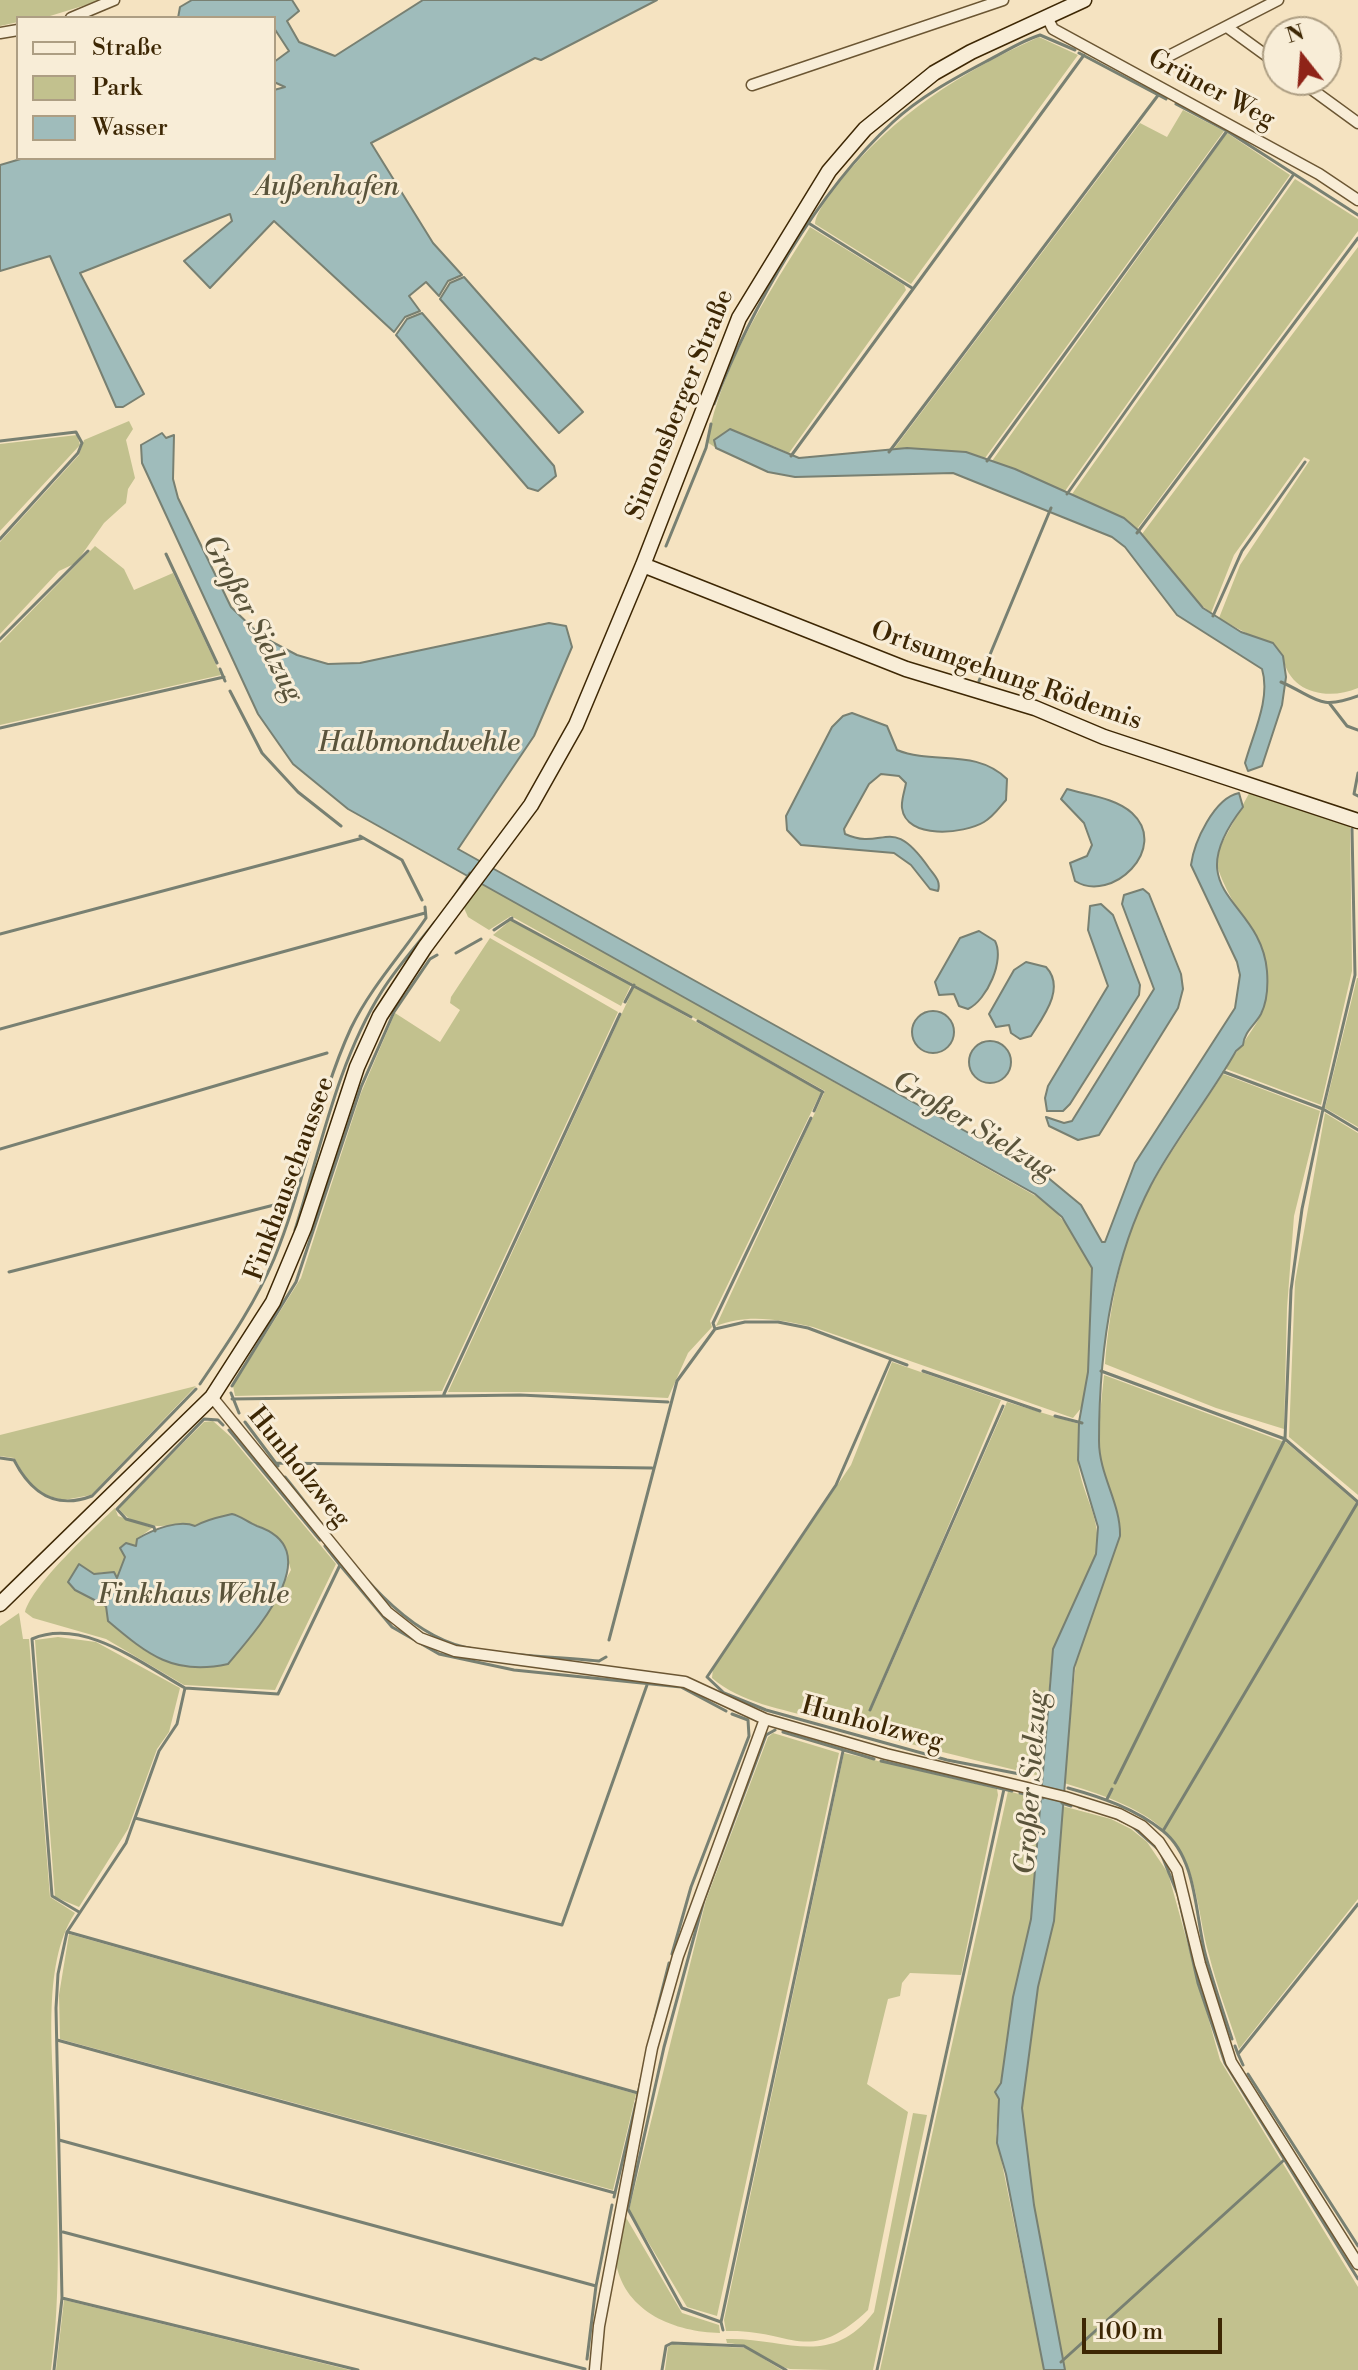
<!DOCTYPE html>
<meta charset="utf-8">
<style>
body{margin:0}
#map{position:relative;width:1358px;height:2370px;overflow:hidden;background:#f5e3c1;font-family:"Libre Bodoni",serif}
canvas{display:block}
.legend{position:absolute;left:16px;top:16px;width:260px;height:144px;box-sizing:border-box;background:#f8edd7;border:2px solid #ad9e83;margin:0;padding:10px 14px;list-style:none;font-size:24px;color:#3d2704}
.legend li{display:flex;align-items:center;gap:16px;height:40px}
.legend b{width:40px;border:2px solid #ad9e83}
.north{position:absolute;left:1262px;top:16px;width:80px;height:80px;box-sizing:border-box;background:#f8edd7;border:2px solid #ad9e83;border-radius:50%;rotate:343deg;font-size:22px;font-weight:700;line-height:32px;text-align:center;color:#3d2704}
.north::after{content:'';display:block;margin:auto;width:28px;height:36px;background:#8f2418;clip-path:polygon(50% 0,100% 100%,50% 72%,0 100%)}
.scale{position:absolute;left:1082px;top:2318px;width:140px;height:36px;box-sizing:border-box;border:4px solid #3d2704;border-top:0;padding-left:10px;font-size:24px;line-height:28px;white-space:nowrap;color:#3d2704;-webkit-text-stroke:6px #f8edd7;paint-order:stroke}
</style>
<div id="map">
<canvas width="1358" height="2370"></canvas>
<ul class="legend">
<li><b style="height:10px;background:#f8edd7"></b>Straße</li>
<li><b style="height:22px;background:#c2c18e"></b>Park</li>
<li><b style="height:22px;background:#9fbcbb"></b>Wasser</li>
</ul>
<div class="north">N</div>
<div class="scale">100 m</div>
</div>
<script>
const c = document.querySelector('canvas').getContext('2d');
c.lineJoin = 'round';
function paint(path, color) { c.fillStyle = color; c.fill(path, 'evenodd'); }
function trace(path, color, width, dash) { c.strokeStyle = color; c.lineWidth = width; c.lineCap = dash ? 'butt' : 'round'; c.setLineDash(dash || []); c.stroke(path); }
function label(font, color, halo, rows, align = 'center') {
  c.font = font + ' "Libre Bodoni",serif'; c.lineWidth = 6; c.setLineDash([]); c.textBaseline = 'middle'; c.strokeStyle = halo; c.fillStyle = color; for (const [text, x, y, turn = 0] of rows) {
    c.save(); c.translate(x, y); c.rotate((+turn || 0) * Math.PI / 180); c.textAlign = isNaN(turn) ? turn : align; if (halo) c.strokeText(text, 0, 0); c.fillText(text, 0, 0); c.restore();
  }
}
paint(new Path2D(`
 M0,0H102L50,16L18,18V22L0,26Z
 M1039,37L1078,55L911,284L815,224C816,211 831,194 839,183C893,115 961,72 1039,37Z
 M1183,110L1224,131L985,458L966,452L893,450L1140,123L1167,137Z
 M1227,133L1290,175L1065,491L992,461Z
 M1295,179L1358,219V231L1137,529L1124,518L1072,494Z
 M810,227L904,285L906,290L789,453L773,446L715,439L716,448L707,442C723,361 767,296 810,227Z
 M1358,247V688C1328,701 1288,693 1283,656C1262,640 1241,631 1219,618L1240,565L1310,460L1304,457L1234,555L1211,613L1189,595L1142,534Z
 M129,421L133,429L126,440L135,478L128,489L126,503L104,523L76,563L59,571L0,634V542L79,455L84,440Z
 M77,435L80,445L0,531V444Z
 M95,546L124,569L134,590L173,573L221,675L0,725V643Z
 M1252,788L1350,821L1352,971L1321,1105L1226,1069C1236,1050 1257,1028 1264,1007C1281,950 1224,908 1215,856Z
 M482,883L1048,1203L1072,1231L1092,1268L1088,1372L1082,1407L1073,1418L813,1327C781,1320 748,1313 716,1326L825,1091L511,916L489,930L468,917L464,908Z
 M511,920L631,985L621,1006L493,935Z
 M490,938L618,1012L442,1391L235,1396L233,1386L301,1278L361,1093L395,1013L440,1042L460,1010L450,1003L451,997Z
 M1357,978H1358V1127L1325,1108Z
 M634,987L821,1092L710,1321L712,1327L688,1353L668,1398L549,1392H448Z
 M1223,1074L1320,1111L1294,1216L1287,1308L1284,1429L1216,1408L1105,1364C1109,1309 1124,1229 1153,1182C1175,1145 1200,1110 1223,1074Z
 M1325,1113L1358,1133V1495L1289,1437L1295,1282Z
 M892,1362L1001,1400L871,1711L1007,1402L1079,1424C1079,1440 1076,1458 1080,1474C1087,1503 1102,1523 1096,1554L1053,1649L1040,1776C966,1758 892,1740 819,1719C782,1709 741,1703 712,1678L713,1668L851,1465Z
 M1104,1375L1287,1443L1358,1504V1899L1239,2049C1229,2018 1217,1987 1209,1955C1197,1914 1198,1861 1164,1830C1138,1806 1097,1793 1064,1783L1077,1651L1120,1536C1121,1512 1106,1492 1102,1469C1096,1439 1101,1406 1104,1375Z
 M196,1386L91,1495L64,1500L41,1494L30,1484L14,1458L0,1456V1435Z
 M213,1421L231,1437L336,1564L275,1690L184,1685L106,1639L33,1618L25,1612C33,1584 93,1529 115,1508L118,1516L152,1528L137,1539V1546L130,1547L118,1579L104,1572L94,1574L79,1565L68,1582L75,1590L106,1606L108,1621C147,1656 175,1676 228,1664L273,1603L291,1570C282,1536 271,1528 238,1519L237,1515C217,1513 195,1534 175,1524C160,1529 128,1525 119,1508L204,1422Z
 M19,1613L23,1639H29L50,1897L75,1913C40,1965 54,2063 55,2124C57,2206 62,2288 51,2370H0V1626Z
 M58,1637L96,1642L180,1688L169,1732L157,1749L128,1829L79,1907L55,1897L35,1640Z
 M773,1733L839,1753L717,2316L687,2307L629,2210L706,1900L768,1737Z
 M844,1753L997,1789L998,1795L961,1975L910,1973L902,1983L900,1996L888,1999L867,2084L908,2112L868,2310C808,2367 793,2329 726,2331L724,2320Z
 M1008,1791L1041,1800L1031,1919L1013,1998L996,2134L1044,2370H880Z
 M1062,1806L1111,1819L1131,1829L1147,1842L1168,1873L1220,2060L1358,2287V2370H1065L1034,2205L1022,2108L1038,1987L1054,1921Z
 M69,1934L636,2094L613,2190L60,2039L59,1995Z
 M913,2113L927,2115L873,2370C848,2370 815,2370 790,2369C764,2363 755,2344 727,2343L726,2339C786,2337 829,2370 874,2312Z
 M624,2214L682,2313L719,2325L720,2333C676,2332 625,2313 616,2263C613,2249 622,2228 624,2214Z
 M64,2300L350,2370H56Z
 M673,2344L746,2348L782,2370H665L668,2347Z`), '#c2c18e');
const water = new Path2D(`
 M192,0H292L299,11L287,21L299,42L335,56L423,0H657L541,60L535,58L371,143L433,243L462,275L448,281L439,296L426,282L409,296L420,311L405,317L394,332L274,221L210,288L184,261L232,221L230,214L80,273L144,394L123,407H116L50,256L0,271V165L24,158H274V90L285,87L274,82V62L289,51L274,28V18H178L180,7Z
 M464,277L583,412L559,433L440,299L450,283Z
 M422,313L554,466L556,476L538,491L528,488L396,335L407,319Z
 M730,429L799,458L907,448L966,452L1015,469L1124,518L1139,531L1203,608L1241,632L1273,643L1283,656L1286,677L1282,705L1262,766L1248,771L1245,763C1253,734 1271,698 1262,669L1177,615L1125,547L1112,537L953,473L795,477L768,472L716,448L714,440Z
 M162,433L166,438L174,435L173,479L178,498L231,607L261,636L297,655L328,664L360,663L549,623L566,626L572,647L534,736L458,849L1046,1176L1081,1205L1102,1242H1105L1135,1163L1235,1008L1240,975L1237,962L1191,865C1194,842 1214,798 1239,793L1243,807C1175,895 1261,898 1267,971C1268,984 1267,1002 1261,1014C1255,1025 1244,1032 1243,1045L1236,1051C1210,1097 1174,1141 1151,1185C1111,1262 1099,1356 1099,1441C1099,1475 1121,1504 1120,1536L1074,1668L1054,1921L1038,1987L1022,2108L1034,2205L1065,2370H1044L1006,2174L997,2143L999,2099L995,2092L1001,2083L1013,1997L1031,1919L1053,1649L1096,1554L1098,1527L1078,1460L1079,1422L1088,1372L1092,1268L1062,1217L1035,1194L348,809L293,764L258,714L142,463L141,445Z
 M852,713L887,726L897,750C934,765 975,748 1007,779L1006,800C999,808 993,817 984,822C964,834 906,840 902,808C901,800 905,790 906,783L899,776L881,774L869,784L844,829L845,834C885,852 890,812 929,868C935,876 941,881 938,891L930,889L911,865L894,853L801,845L787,830L786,816L832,727L843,716Z
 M1067,789C1087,795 1116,798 1132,813C1170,848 1112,904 1075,881L1070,863L1087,856L1092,845L1084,823L1061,799Z
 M1143,889L1149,894L1181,974L1183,989L1178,1008L1099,1135L1078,1140L1049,1126L1046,1117L1064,1123L1072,1121L1154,989L1122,904L1124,895Z
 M1101,904L1113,915L1140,985L1139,995L1070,1104L1063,1111H1047L1045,1098L1048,1086L1108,986L1088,930L1090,906Z
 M979,931L995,941C1005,960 987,1000 968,1009L959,1006L954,994L939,995L935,982L960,938Z
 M1026,962L1046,967C1066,988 1043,1017 1031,1036L1020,1039L1011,1033L1009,1025L996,1027L989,1014L1014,970Z
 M912 1032a21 21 0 1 1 42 0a21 21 0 1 1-42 0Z
 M969 1062a21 21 0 1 1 42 0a21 21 0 1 1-42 0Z
 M232,1514C241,1516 247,1522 257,1526C328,1550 260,1626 228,1664C174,1676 148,1655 108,1621L106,1606L75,1590L68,1582L79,1564L94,1574L114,1572L117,1578L125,1557L120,1548L126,1543L136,1546L137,1539C154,1529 180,1519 195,1526C207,1519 219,1517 232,1514Z`);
paint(water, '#9fbcbb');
trace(water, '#788072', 2);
trace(new Path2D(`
 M1079,53L1166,99
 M1176,104L1227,131L1358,215
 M810,224L912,288
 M714,404C751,308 817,192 893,122C920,97 953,79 985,62C1003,53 1021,41 1040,35L1075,50
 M0,441L76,432L82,443L78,453L0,539
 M889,452L1159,94
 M791,456L1084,55
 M987,461L1227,131
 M1067,494L1294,174
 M1137,533L1358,238
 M666,546L706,448L711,424
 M166,554L217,663
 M1213,616L1242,551L1305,462
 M0,639L88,551
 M220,669L225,681
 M979,681L1051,508
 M1281,682C1316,697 1318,711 1358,696
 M230,691L262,753L298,792L341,826
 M1330,704L1347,726L1358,730
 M0,728L224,677
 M1358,773L1354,794L1358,796
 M360,836L402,860L422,900
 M452,900L470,873
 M510,919L691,1017
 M494,930L512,918
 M0,934L363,838
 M456,953L481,939
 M625,1002L634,985
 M698,1021L823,1092
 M0,1029L425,913
 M1224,1072L1323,1109L1355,975L1352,829
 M814,1111L822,1093
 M0,1149L327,1053
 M295,1230C320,1151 337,1062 382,991C397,967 417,945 435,922
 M9,1272L282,1203
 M715,1329L713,1323L811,1118
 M891,1359L836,1485L707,1677L724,1693L766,1710L947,1760L1030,1776
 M923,1371L1040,1411
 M1101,1371L1285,1439L1358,1502
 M200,1384C227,1344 255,1304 274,1259C305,1184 317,1102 351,1028C371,987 401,955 426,918L425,907
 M232,1386L296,1282L361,1087L394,1012L430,959L437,955
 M231,1393L239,1413
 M444,1394L620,1014
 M232,1399L520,1395L668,1402
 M1055,1416L1082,1423
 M245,1422L278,1466
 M229,1430L320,1540
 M0,1458L14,1460C31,1493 55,1510 92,1496L196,1389
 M276,1463L652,1468
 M285,1477C333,1535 389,1629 464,1647C507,1657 555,1656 599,1661L606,1657
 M155,1531L154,1527L126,1519L117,1509L204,1419L218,1420L223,1425
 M340,1565L392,1627L439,1654L514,1670L681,1687L726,1711
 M609,1640L677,1381L715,1329L745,1322H778L808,1328L907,1365
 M870,1710L1003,1406
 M783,1732L874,1759
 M881,1761L1012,1791
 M1115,1783L1285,1439L1291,1290L1302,1209L1323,1109L1358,1130
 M1068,1788C1101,1797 1136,1809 1163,1831C1198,1859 1195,1918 1206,1957C1214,1985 1223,2012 1232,2039
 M1020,1793L1043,1798
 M1107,1799L1112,1789
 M1062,1803L1071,1806
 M1079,1807L1089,1810
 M1111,1816L1132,1826L1160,1851L1178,1895L1198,1983L1225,2063L1358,2279
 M135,1818L562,1925L647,1685
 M1163,1831L1358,1502
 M79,1912L52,1896L32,1639C83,1617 142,1664 185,1688
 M68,1932L638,2093
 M672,1954L691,1887L749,1736L748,1720L732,1714
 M653,2026L669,1963
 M57,2040L615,2193
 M1235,2046L1238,2054
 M1243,2065L1238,2054L1358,1904
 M1248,2074L1358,2246
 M637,2099L641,2080
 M59,2140L596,2286
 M614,2197L636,2103
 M63,2232L585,2369
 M62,2298L358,2370
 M721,2322L682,2308L628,2209L664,2047L704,1900L766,1735L775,1730
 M723,2330L721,2322L843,1751
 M587,2359L596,2286L612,2205
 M1061,2362L1284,2160
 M54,2370L62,2298L56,2008L58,1974L67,1932L126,1843L159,1751L177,1724L185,1688L278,1694L340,1565L325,1546
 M662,2370L666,2346L672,2343L744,2346L786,2370
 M877,2370L1004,1789`), '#788072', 3);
const street = new Path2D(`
 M1047,17L1053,29L1319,174L1358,200
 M71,18L114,0
 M1227,27L1278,64
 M0,33L18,30
 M1159,61L1278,0
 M1299,80L1358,123
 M752,85L1003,0
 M212,1397L387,1612L420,1638L455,1651L685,1682L765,1719L886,1754L1065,1797L1119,1814L1142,1826L1159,1842L1177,1870L1200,1964L1231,2062L1358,2264
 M595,2370L599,2326L652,2048L678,1956L765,1719`);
const secondary = new Path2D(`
 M643,565L906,669L1035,708L1104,737L1358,821
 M0,1604L212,1397L273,1302L304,1228L357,1067L380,1016L425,947L531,805L576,725L643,565L739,318L829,171L865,129L934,73L971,52L1084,0`);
trace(street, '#6b5633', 13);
trace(secondary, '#3d2704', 17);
trace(street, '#f8edd7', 10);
trace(secondary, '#f8edd7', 14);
label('26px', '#3d2704', '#f8edd7', [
 ["Grüner Weg",1211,90,28],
 ["Simonsberger Straße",681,405,-68],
 ["Ortsumgehung Rödemis",1006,677,19],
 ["Finkhauschaussee",291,1179,-70],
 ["Hunholzweg",298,1468,51],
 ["Hunholzweg",872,1725,15]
]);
label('italic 28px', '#5a543b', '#f8edd7', [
 ["Außenhafen",327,188],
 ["Großer Sielzug",251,619,62],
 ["Halbmondwehle",419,744],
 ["Großer Sielzug",973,1127,31],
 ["Finkhaus Wehle",193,1596],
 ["Großer Sielzug",1033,1783,-86]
]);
</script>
